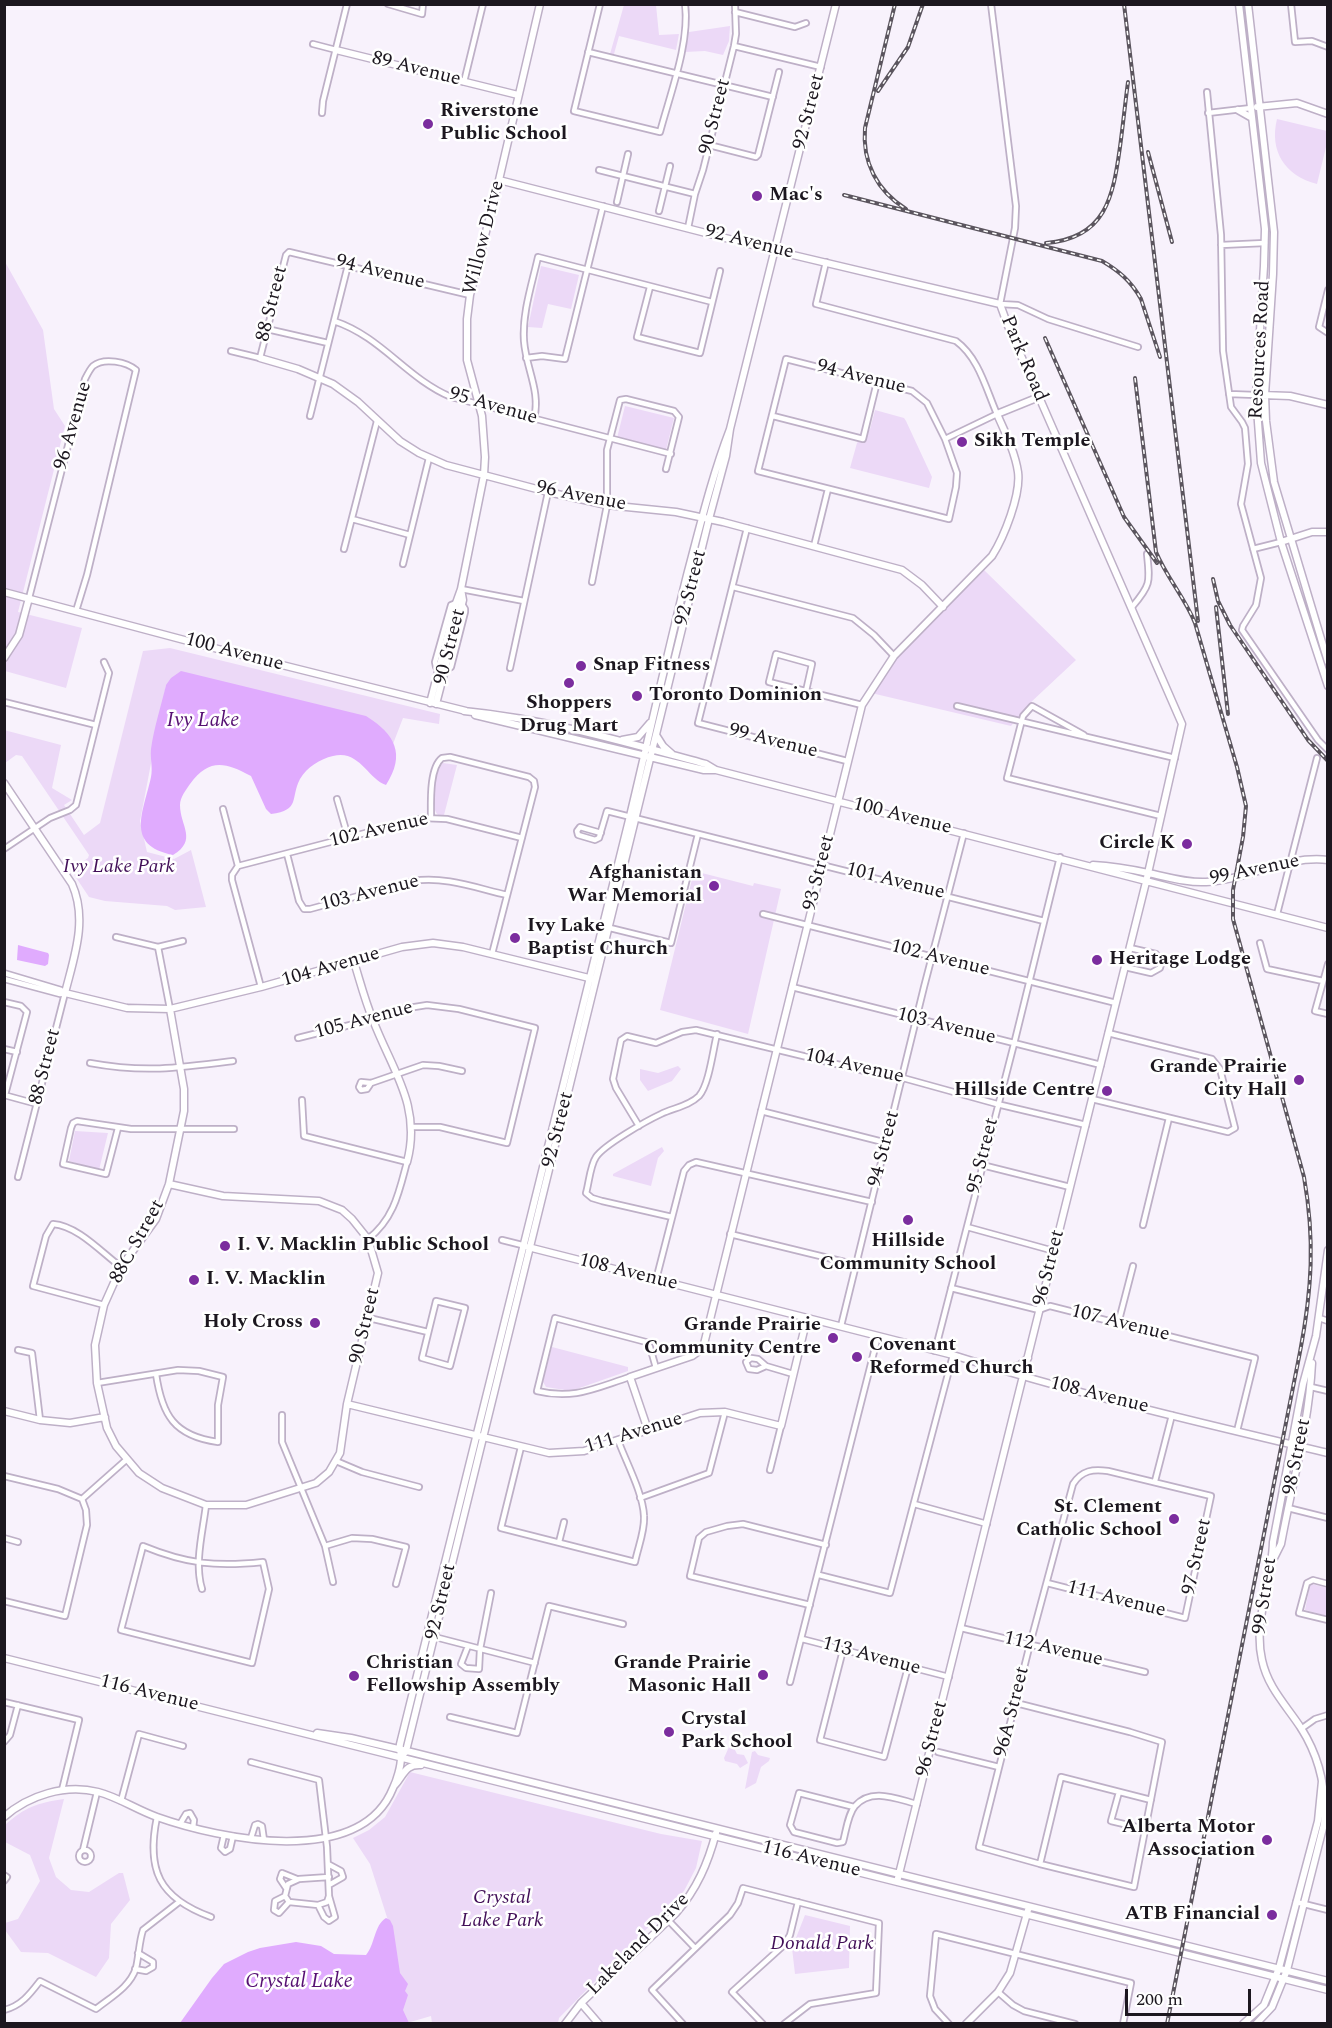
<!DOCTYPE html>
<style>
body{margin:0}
#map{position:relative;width:1332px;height:2028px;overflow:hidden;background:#f8f2fc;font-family:Spectral,serif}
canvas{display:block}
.frame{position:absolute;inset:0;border:6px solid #1c171f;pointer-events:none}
.scale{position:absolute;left:1125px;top:1989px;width:126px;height:27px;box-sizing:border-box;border:3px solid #1c171f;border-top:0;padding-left:8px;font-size:18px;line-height:21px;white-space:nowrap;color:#1c171f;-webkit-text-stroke:4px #fff;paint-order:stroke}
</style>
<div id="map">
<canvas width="1332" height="2028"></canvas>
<div class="frame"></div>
<div class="scale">200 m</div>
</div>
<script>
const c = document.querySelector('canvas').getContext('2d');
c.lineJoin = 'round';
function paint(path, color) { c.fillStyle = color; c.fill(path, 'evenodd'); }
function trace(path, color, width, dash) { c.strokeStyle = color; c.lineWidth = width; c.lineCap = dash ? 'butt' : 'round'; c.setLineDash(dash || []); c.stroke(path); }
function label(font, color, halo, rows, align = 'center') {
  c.font = font + ' Spectral,serif'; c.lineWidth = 5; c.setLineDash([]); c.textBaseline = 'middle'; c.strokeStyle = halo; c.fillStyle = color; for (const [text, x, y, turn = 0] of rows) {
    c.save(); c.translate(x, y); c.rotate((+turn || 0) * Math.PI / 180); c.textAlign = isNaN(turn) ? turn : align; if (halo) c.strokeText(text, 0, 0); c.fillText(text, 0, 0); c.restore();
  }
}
paint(new Path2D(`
 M624,5H656L659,35L679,34L676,50L619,36L614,54H610Z
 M730,26L729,41L723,55L705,51L685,52L689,32Z
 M1277,119L1327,131V143L1317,184C1285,176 1269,151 1277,119Z
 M4,260L43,330L54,409L65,426L18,612L82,628L66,688L5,671Z
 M541,266L579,275L571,309L548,304L542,328L528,327Z
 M625,406L674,418L666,450L617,438Z
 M875,410L904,418L906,421L932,477L929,488L850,468L857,443L870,429Z
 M984,570L1076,660L1029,704L1011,726L867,692L893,653Z
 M170,648L440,714L439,724L403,718L393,744L375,722L166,685L140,821L147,852L174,859L191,850L206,907L175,910L167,906L105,901L89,897L71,870L88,858L89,855L22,756L16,755L5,763L4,730L61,745L52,788L72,800L64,805L84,835L100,823L143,651Z
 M443,763L457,765L444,815H438C429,806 434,771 443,763Z
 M694,871L753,886L754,883L781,889L748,1034L660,1010Z
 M678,1066L681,1069L672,1081L648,1091L640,1080V1069L658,1073Z
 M75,1131L108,1133L99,1170L69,1161Z
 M662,1147L664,1151L658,1158L651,1186L613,1176V1174Z
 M552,1347L628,1367V1371L571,1391L546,1387L543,1382Z
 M1312,1584L1327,1588V1616L1305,1610L1310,1585Z
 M729,1747L734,1748L737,1754L744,1755L748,1763L740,1768L737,1764L725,1761L724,1758Z
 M755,1751L758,1755L770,1758L769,1761L761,1767L756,1783L745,1789L752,1752Z
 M410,1772L661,1834L702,1841L696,1868L684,1891L559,2018L558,2023H432L431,2016L407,2023L385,2024L392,1933L370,1864L353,1838L369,1830L385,1817Z
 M64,1799L49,1858L56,1877L71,1890L89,1892L119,1873H123L130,1900L111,1924L109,1958L96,1977L48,1953L21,1952L5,1930V1923L18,1919L40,1881L30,1855L5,1842V1825C25,1807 37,1803 64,1799Z
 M805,1915L850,1926L849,1968L795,1974L792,1948Z`), '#ecd9f7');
paint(new Path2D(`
 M181,671L366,716C395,734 406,754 386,785C368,779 359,749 333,756C320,759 307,767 300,779C290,798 301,810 271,814L266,809L251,776C225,762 209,758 190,784C186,790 180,797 180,805C180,826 198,840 173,855C124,845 144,811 151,777C153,768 150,758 151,749C154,728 161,706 166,685L171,678Z
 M18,945L48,953L49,955L48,964L45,966L17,960Z
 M386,1918L390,1920L393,1926L400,1973L408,1984L405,1991L408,1995L403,2010L409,2023H180L212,1978L224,1964L248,1952L260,1948L296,1942L321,1946L334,1954L366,1955C375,1945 374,1925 386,1918Z`), '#e0abfe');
const street = new Path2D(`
 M388,4L422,14L423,4
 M600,4L574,111L660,132C670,94 690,43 685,4
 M991,4L1016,206L1015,228L1000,304L1018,305L1048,319L1138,347
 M1291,4L1295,42L1312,41L1328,47
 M735,12L795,27L806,23
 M313,44L336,50
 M734,46L821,67
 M588,52L773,97
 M464,82L483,4
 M1207,92L1221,235L1223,351L1231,407L1242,422L1245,428L1248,464L1241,504L1261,578L1256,605L1243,626L1242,630L1318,740L1328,750
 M322,113L323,101L347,4
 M1208,113L1251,108
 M709,145L756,157L758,155L779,72
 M599,170L695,194
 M617,202L628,154
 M659,211L670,166
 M688,228L695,194L703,170L734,46L736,34L735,4
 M1221,245L1265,243
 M826,262L816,304L956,341C979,358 986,389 997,414L945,439
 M650,287L637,337L700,353L720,271
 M1328,290L1319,327L1328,333
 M334,321C382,337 406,378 451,397L671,454
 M267,329L328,343
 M231,351L260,358L286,255L289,252L470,295
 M526,358L542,356L565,359L603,206
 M786,359L912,391L927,403L945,439L957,473L956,487L949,519L758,471Z
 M1229,394L1256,395
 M310,416L348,265
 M773,416L863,439L877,382
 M534,419C541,391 526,369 524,341C522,313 532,284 538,257L712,302
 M352,519L410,535
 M747,528L698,723L847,761
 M814,546L828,489
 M344,549L377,421
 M1253,549L1281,542
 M403,564L429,458
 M592,582L607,505V450L620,400L626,399L674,411L679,417L666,469
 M733,587L853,618L874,635L894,656
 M461,589L524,601
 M29,598L85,379C87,375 90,369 93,366C104,357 127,362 136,370L87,575L76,611
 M1132,607C1151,585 1150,582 1147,554
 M510,668L548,492
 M439,669L436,667L435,662L451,605L456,603
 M446,670L451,667L465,612V609L462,604
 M806,691L812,664L776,654L769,682L862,705
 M4,702L96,725
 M957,706L1175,758
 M1084,735L1032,706L1023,716L1007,778L1161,816
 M337,799L348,837
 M223,809L238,866
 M431,818C431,803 429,768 442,758L450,757L529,777L534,781L535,787L492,954
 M601,833L580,827L577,831L578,835L595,840L599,838L607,811L1044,921
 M4,849L50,818L70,810L76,805L109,673L104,662
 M287,854L299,901L304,909H310L413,881C445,876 476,888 507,895
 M238,866L423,818L447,819L522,838
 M238,866L232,875V880L261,987
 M763,914L1116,1003
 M1277,914L1317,758
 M610,928L671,943L698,834
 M116,937L158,947L183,941
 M1260,943L1267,969L1323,981
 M158,947L170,1009
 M1328,964L1315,1011L1328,1014
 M1125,967L1151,973L1160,968L1161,964L1156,954L1130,948
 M4,973L61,990L65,993
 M4,979L60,994L65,993
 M792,987L1101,1065
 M4,1002L21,1006L27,1012L5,1095
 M298,1038L366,1021L402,1009L427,1005L459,1009L535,1028L507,1143L440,1127H412
 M4,1049L17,1052
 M90,1063C144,1073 179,1068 233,1061
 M371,1083L367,1089L361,1090L359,1087L361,1082L371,1083L423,1065L439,1066L462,1071
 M4,1095L37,1104
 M1092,1099L1228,1132L1235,1128L1220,1069L1212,1059L1108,1033
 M302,1100L304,1136L407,1162C399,1192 394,1219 368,1239
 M761,1111L887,1143
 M639,1126L616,1088L613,1079L621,1040L627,1036L656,1043L682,1032L696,1030L869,1072L903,1078L997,1104L1086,1125
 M118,1128L106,1174L63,1164L71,1128L73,1123L77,1121L131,1129H234
 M982,1165L1070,1187
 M18,1177L65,993
 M672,1217L602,1201L592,1198L586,1193C589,1183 590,1166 596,1157C604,1145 646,1121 661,1114C673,1108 689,1106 699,1096C709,1085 713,1050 717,1034
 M1143,1225L1169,1118
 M967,1227L1054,1251
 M730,1234L857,1265
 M502,1240L522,1245
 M656,1280L684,1171L689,1165L696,1162L872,1202
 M951,1288L1039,1310L1050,1306L1255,1358L1237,1431
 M436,1301L465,1308L450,1366L422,1358Z
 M104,1305L33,1286L46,1236L53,1224C78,1226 101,1252 121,1267
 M369,1318L428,1332
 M1319,1318L1328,1321
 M1118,1324L1133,1266
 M841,1326L924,987L964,833
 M18,1350L32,1353L40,1420
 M935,1351L1014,1044L1060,857
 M766,1366L757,1370L749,1369L746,1362L751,1358L758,1359L766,1366L793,1374
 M630,1377C595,1388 574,1400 537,1391L555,1318L646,1342L650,1347L656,1368
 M97,1383L178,1370L199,1371L223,1377L218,1405V1442C174,1436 162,1415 156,1374
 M1311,1387L1328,1391
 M282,1415V1442L325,1546L333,1582
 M521,1447L501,1528L635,1562C638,1547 645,1531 644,1516C643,1493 626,1462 618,1440
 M336,1461L362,1472L419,1487
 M770,1470L781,1426
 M4,1476L58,1489L82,1499
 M1155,1481L1172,1415
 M640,1498L709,1473L725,1412
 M82,1499L126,1460
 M914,1504L987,1524
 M1288,1508L1328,1518
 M4,1538L18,1542
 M559,1542L564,1522
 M143,1546C187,1564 216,1567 263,1562L269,1589L252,1663L121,1630Z
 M325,1546L352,1538L372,1539L406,1547L396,1584
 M819,1575L890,1593L953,1355
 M1328,1584L1313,1580L1307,1583L1299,1613L1328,1620
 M202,1589C194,1563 203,1531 206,1505
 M4,1601L65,1616L87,1525L86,1510L82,1499
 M810,1605L690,1576L699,1538L706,1532L727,1526L743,1524L826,1545
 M961,1628L1145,1672
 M431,1636L535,1663
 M802,1639L949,1677
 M468,1646L461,1664L466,1668L479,1669L480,1649L491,1593
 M843,1650L820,1740L884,1757L908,1667
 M790,1682L878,1336
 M4,1702L79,1720L62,1790
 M1016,1703L1130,1732L1162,1742L1134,1887L1040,1864L979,1847L1030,1644L1073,1484C1082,1470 1093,1469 1108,1471L1211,1496L1185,1618L1047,1583
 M450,1717L517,1733L549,1606L623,1624
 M1301,1729L1315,1719L1328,1715
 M4,1742L10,1735L18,1705
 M938,1752L999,1767
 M251,1762L319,1780L327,1847L329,1896L335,1917L329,1921L324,1917L318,1905
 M1119,1792L1111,1821L1145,1829
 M121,1801L139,1734L183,1746
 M854,1807L799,1793L790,1825L794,1832L837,1843L843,1842C846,1831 848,1814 855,1806C871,1787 897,1799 917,1804
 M157,1817C146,1870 159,1898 211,1917
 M180,1824L186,1814L190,1813L194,1820L193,1828
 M224,1835L221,1848L225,1852L230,1849L233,1836
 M251,1838L255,1825L258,1824L262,1826L264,1840
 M83,1850L97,1792
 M79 1856a6 6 0 1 1 12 0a6 6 0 1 1-12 0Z
 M328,1864L341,1871L343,1877L329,1885
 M1040,1864L1061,1777L1151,1800
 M4,1875L7,1877L4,1881
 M286,1888L280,1879L282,1873L297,1879
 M285,1896L275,1901L274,1910L279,1913L289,1902
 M289,1902L285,1896L288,1884L299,1879L329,1877
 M289,1902L318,1905L327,1902L329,1896
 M1296,1902L1328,1910
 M668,1920L694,1947
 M135,1969L146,1971L153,1967V1962L138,1953
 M998,1992L1013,2005L1024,2011L1075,2024
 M4,2010C21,2006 30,1994 40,1981L96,2009C111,1997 130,1987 136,1968C139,1955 139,1942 143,1930L179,1902
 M683,2024L652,1990L730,1915L738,1903L743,1888L879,1923L876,1993L810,2004L784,2024
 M763,2024L732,1992L784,1945L790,1935L798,1902
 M949,2024L935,2009L930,1996L936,1934L1131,1983L1123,2024`);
const secondary = new Path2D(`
 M1239,4L1265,229L1264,266L1256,395L1261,463L1281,542L1328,686
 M1248,4L1274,232L1273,274L1265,395L1266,421L1274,482L1328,662
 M336,50L518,95
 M1257,107L1297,103L1328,114
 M1238,110L1252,118
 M499,180L776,251L1000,304L1008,326L1182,724L1146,882L897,1882
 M260,358L298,369L333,384L358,402L400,441L419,453L446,465L548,492L607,505L676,512L723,522L902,570L922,585L943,607
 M1262,395L1290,396L1328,405
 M1281,542L1312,532H1328
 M4,592L218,649L466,711
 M4,658L19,635L29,598
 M430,703L456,603L461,589L484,475L485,457L482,416L467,360V319L470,295L499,180L540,4
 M436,704L463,600L461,589
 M464,711C547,719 625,742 706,764L716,770L1328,928
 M475,715L704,770H716
 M656,735L663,746L672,754
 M622,740L638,737L650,723
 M4,783L72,884C88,920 74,957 65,993L127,1008L170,1009L261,987L402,947L433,943L463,947L593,979
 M1093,865C1112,866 1130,869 1148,873C1168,877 1186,883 1206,882C1248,880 1285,855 1328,860
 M354,962C360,981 365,1001 373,1020C392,1070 422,1106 407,1162
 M169,1184L223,1196L319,1201L342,1210L352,1219L368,1239L378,1273L347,1404L340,1453L329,1472L316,1483L246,1505H206L162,1488L139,1473L116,1446L107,1428L97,1383L95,1345L104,1305L121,1267L156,1219L169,1184L184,1111V1089L170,1009
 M528,1247L953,1355C1076,1394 1202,1423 1328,1453
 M1004,1371L1020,1365L1028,1358
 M347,1404L549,1453L584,1451L700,1413L725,1412L781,1426L807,1318
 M4,1411L40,1420L70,1423L105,1417
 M648,1430L630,1377L692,1356L703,1348L862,705L894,656L992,556C1004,537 1021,495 1018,472C1015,452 1005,432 997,414L1039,397
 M1274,1558L1281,1544C1292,1484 1309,1424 1312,1363
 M4,1658L1328,1990
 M317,1733L351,1738L411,1752L1328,1981
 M401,1757L406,1751L709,519L726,456L730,429L836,4
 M394,1786C404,1776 404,1764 421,1765
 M4,1817C29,1795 65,1784 98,1792C118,1797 137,1810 157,1817C219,1839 361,1869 393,1788C397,1780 401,1766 401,1757C401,1752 399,1749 400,1744L630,816C649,736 667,655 687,575C700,526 712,476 730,429
 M581,2003L599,2024
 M565,2024L581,2003L676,1913C697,1889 708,1863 716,1833
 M966,2024L998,1992L1010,1973L1028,1910
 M1243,2024L1264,2005L1279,1968L1318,1821L1322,1781
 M1256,2024L1272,2007L1287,1970L1324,1824C1327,1789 1320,1758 1301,1728C1286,1705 1268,1688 1262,1660C1253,1620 1272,1582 1273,1542L1303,1384L1316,1336L1328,1250`);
trace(street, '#beb0c7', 8);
trace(secondary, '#beb0c7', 9);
trace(street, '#fff', 4.5);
trace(secondary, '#fff', 6);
const rail = new Path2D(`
 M895,4L865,128C862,162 877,191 906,209
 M1124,4L1198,621
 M878,91L908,47L923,4
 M1148,152L1172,242
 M844,195L1102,261C1119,271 1131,281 1141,299L1160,357
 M1046,243C1106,238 1113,197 1120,147C1123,125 1125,104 1128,82
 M1045,338L1124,517L1157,563
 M1135,378L1156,552C1167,578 1185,598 1195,623L1237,767L1246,806L1243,837L1233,890V919L1304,1177C1315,1240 1312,1289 1300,1352L1167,2024
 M1213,579L1218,601L1230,625L1308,740L1328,761
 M1216,607L1228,714`);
trace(rail, '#5b555e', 4);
trace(rail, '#fff', 1.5, [4.5]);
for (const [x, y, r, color] of [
 [428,124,6,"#7b2d9e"],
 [757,196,6,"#7b2d9e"],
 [962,442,6,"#7b2d9e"],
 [581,666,6,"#7b2d9e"],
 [569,683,6,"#7b2d9e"],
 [637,696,6,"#7b2d9e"],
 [1187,844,6,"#7b2d9e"],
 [714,886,6,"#7b2d9e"],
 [515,938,6,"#7b2d9e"],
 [1097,960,6,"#7b2d9e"],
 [1299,1080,6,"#7b2d9e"],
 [1107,1091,6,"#7b2d9e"],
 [908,1220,6,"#7b2d9e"],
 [225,1246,6,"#7b2d9e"],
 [194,1280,6,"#7b2d9e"],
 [315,1323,6,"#7b2d9e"],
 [833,1338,6,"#7b2d9e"],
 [857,1357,6,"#7b2d9e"],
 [1174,1519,6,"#7b2d9e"],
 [763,1675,6,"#7b2d9e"],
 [354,1676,6,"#7b2d9e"],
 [669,1732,6,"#7b2d9e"],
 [1267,1840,6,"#7b2d9e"],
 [1272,1915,6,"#7b2d9e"]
]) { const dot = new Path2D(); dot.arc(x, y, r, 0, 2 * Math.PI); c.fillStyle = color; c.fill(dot); trace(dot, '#fff', 2); }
label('20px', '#1c171f', '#fff', [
 ["89 Avenue",416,70,14],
 ["92 Street",810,112,-76],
 ["90 Street",716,117,-76],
 ["Willow Drive",485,238,-76],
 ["92 Avenue",749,243,14],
 ["94 Avenue",380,273,14],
 ["88 Street",273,304,-76],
 ["Resources Road",1261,350,-87],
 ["Park Road",1023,359,67],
 ["94 Avenue",861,378,14],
 ["95 Avenue",493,407,16],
 ["96 Avenue",74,426,-74],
 ["96 Avenue",581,497,11],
 ["92 Street",692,588,-76],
 ["90 Street",451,647,-76],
 ["100 Avenue",234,653,15],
 ["99 Avenue",773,742,14],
 ["100 Avenue",902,817,14],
 ["102 Avenue",379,831,-13],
 ["99 Avenue",1255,871,-12],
 ["93 Street",820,873,-76],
 ["101 Avenue",895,882,14],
 ["103 Avenue",370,894,-14],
 ["102 Avenue",940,959,14],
 ["104 Avenue",331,968,-16],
 ["105 Avenue",364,1021,-15],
 ["103 Avenue",946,1027,14],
 ["88 Street",46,1067,-76],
 ["104 Avenue",854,1067,13],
 ["92 Street",559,1130,-76],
 ["94 Street",885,1149,-76],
 ["95 Street",984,1156,-76],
 ["88C Street",138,1242,-61],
 ["96 Street",1050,1268,-76],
 ["108 Avenue",628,1273,14],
 ["107 Avenue",1120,1324,14],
 ["90 Street",366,1326,-77],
 ["108 Avenue",1099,1396,14],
 ["111 Avenue",634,1434,-17],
 ["98 Street",1298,1457,-79],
 ["97 Street",1198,1557,-78],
 ["99 Street",1266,1596,-82],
 ["111 Avenue",1116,1600,14],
 ["92 Street",442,1602,-77],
 ["112 Avenue",1053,1650,13],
 ["113 Avenue",871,1657,15],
 ["116 Avenue",149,1694,14],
 ["96A Street",1013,1712,-76],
 ["96 Street",933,1739,-76],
 ["116 Avenue",811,1860,14],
 ["Lakeland Drive",639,1945,-45]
]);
label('bold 20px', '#1c171f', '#fff', [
 ["Riverstone",440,112],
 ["Public School",440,135],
 ["Mac's",769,196],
 ["Sikh Temple",974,442],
 ["Snap Fitness",593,666],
 ["Toronto Dominion",649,696],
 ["Shoppers",569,704,"center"],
 ["Drug Mart",569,727,"center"],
 ["Circle K",1175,844,"right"],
 ["Afghanistan",702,874,"right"],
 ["War Memorial",702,897,"right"],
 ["Ivy Lake",527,927],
 ["Baptist Church",527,950],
 ["Heritage Lodge",1109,960],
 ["Grande Prairie",1287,1068,"right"],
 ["City Hall",1287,1091,"right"],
 ["Hillside Centre",1095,1091,"right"],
 ["Hillside",908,1242,"center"],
 ["Community School",908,1265,"center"],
 ["I. V. Macklin Public School",237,1246],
 ["I. V. Macklin",206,1280],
 ["Holy Cross",303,1323,"right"],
 ["Grande Prairie",821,1326,"right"],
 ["Community Centre",821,1349,"right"],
 ["Covenant",869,1346],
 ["Reformed Church",869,1369],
 ["St. Clement",1162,1508,"right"],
 ["Catholic School",1162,1531,"right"],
 ["Christian",366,1664],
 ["Fellowship Assembly",366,1687],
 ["Grande Prairie",751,1664,"right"],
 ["Masonic Hall",751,1687,"right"],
 ["Crystal",681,1720],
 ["Park School",681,1743],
 ["Alberta Motor",1255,1828,"right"],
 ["Association",1255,1851,"right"],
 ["ATB Financial",1260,1915,"right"]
], 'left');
label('italic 20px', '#420f58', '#fff', [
 ["Ivy Lake Park",119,868],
 ["Crystal",502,1899],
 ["Lake Park",502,1922],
 ["Donald Park",822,1945]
]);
label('italic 21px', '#561073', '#fff', [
 ["Ivy Lake",203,722],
 ["Crystal Lake",299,1983]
]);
</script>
